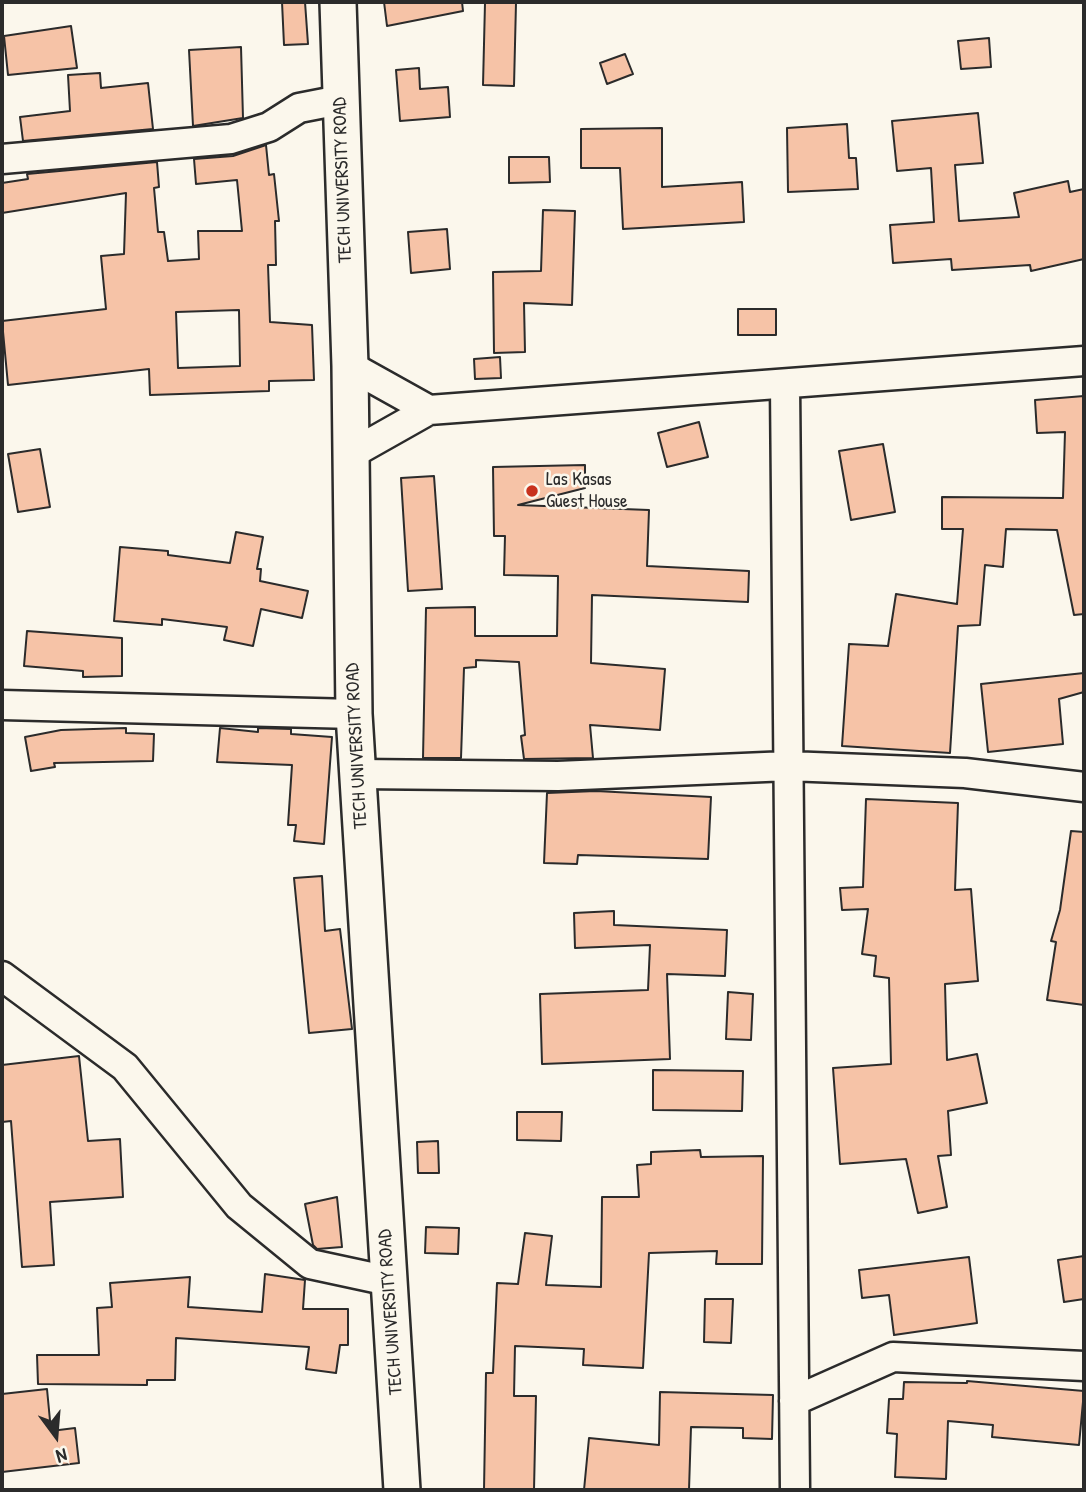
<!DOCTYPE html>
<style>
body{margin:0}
#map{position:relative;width:1086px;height:1492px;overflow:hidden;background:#fbf7ec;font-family:"Patrick Hand",sans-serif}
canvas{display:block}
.frame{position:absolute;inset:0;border:4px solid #2b2b2b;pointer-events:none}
.north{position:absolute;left:21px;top:1401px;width:70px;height:70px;-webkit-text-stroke:5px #fbf7ec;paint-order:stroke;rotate:164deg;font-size:19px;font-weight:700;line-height:28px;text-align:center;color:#2b2b2b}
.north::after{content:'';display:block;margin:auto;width:24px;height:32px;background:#2b2b2b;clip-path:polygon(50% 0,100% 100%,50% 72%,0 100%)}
</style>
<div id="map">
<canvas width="1086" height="1492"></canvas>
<div class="frame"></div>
<div class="north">N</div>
</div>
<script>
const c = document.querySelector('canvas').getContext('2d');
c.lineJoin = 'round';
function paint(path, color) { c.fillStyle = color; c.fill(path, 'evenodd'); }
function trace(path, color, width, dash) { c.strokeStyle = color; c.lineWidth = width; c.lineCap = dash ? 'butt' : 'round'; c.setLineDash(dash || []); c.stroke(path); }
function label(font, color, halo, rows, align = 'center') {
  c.font = font + ' "Patrick Hand",sans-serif'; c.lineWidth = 5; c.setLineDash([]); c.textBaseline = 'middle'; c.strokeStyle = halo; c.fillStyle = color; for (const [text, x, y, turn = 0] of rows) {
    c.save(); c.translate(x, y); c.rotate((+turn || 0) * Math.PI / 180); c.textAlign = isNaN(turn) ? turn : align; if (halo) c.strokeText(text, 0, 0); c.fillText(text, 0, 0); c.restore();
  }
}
const building = new Path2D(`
 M282,2H305L308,44L284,45Z
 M384,2H462L463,11L387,26Z
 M485,3H516L514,86L483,85Z
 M71,26L77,68L8,75L4,36Z
 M989,38L991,67L961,69L958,41Z
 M241,47L243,118L193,126L189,50Z
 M625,54L633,74L607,84L600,63Z
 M419,68L420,89L448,87L450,117L400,121L396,70Z
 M100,73L101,88L148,83L153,129L23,141L20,117L70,111L68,75Z
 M978,113L983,163L955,165L959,221L1019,217L1014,193L1068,181L1070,192L1084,189V259L1031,271L1030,265L952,270L951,259L893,263L890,225L934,222L931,168L897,171L892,121Z
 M847,124L849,158H856L858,189L788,192L787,128Z
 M662,128V187L742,182L744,222L623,229L620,168H581V129Z
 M266,145L269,175L274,174L279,221H275L276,265H268L270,322L312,325L314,380L269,381V391L150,395L149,369L8,385L2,321L106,309L101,256L124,254L126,193L2,213V183L28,179L27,174L157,162L159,187L154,188L158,232H164L168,261L199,259L198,231H242L237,180L196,184L194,159L233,156ZM239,310L240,366L178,368L176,312Z
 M509,157H549L550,182L509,183Z
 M543,210L575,211L572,305L524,303L525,352L494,353L493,272L541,271Z
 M447,229L450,269L411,273L408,232Z
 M738,309H776V335H738Z
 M500,357L501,378L475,379L474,359Z
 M1084,396V614L1074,615L1057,530L1006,529L1003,567L985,565L980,625L958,626L950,753L842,746L849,644L888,646L896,594L957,604L963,529H942V497L1063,498L1065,432L1037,433L1035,400Z
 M699,422L708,457L667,467L658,433Z
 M883,444L895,512L851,520L839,451Z
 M40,449L50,507L18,512L8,454Z
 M585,465V488L518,505L649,510L647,566L749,571L748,602L592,595L591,663L665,669L660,730L590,725L593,758L524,759L521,736L525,735L519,662L476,660V667L464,668L461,758H423L426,608L475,607V636H557L558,576L504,575L505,536H494L493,467Z
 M434,476L442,589L408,591L401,478Z
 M236,532L263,537L257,569H261L260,581L308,591L302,618L261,609L253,646L224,640L227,627L162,619V625L114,621L120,547L168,551V555L230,563Z
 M27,631L122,638V676L83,677V671L24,666Z
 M1084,673V692L1059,699L1063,744L988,752L981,684Z
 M126,728V733L154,734L153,761L54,763L55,767L31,771L25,737L61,730Z
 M220,728L258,732V728L291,729V734L332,737L324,844L294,841L296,825H288L292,765L217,762Z
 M596,791L711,797L708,859L578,855L577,864L544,863L547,793Z
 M866,799L958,803L955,890L971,889L978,981L945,984L947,1060L977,1054L987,1103L948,1111L951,1155L938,1156L947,1207L918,1213L906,1159L840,1164L833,1068L891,1064L889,978L874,976L876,956L862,954L868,909L842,910L840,888L863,887Z
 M1071,831L1084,832V1005L1047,1000L1056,942L1051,941L1060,910Z
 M322,876L325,931L340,929L352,1029L309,1033L294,878Z
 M614,911V925L727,930L725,976L667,974L670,1059L542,1064L540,994L648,990L650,945L575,948L574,913Z
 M728,992L753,994L751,1040L726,1039Z
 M79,1056L88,1141L120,1139L123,1197L50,1202L54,1265L22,1267L11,1121L2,1122V1065Z
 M653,1070L743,1071L742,1111L653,1110Z
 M517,1112H562L561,1141L517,1140Z
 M438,1141L439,1173H418L417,1142Z
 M700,1150L701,1157L763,1156L762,1264H716L717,1251L649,1253L643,1368L583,1365L584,1349L515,1346L514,1396H536L534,1490H484L486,1373H493L497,1283L518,1284L525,1233L552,1236L546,1285L601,1287L602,1197H639L637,1165L651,1164V1152Z
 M337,1197L342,1247L317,1249L313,1245L305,1204Z
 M426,1227L459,1228L458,1254L425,1253Z
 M1084,1256V1299L1064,1302L1058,1260Z
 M969,1257L977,1323L894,1335L889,1295L862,1298L859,1270Z
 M265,1274L305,1280L303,1309H348V1345H340L336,1373L306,1369L309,1347L176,1338L175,1380H147V1385L38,1384L37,1355H99L97,1308L112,1307L110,1283L190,1277L188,1307L262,1312Z
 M705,1299H733L731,1343L704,1342Z
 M967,1381L1084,1391L1079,1445L992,1437L993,1425L948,1421L946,1479L895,1477L897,1434L887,1433L889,1399H903L904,1382L967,1383Z
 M47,1389L51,1431L75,1428L79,1463L2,1472V1394Z
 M660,1392L773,1395L772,1439L743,1438V1428L691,1427L689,1490H584L589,1438L659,1445Z`);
paint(building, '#f6c3a7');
trace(building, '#2b2b2b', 2);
const minor = new Path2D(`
 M2,159L231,139L269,127L299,108L340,100
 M350,366L429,410
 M785,385L795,1490
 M351,454L429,410L1084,361
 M2,705L354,714
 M358,774L558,776L788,766L965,773L1084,787
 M2,976L125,1067L239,1206L310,1264L389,1281
 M794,1401L893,1357L1084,1366`);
const tertiary = new Path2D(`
 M338,2L350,366L354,714L402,1490`);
trace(minor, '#2b2b2b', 33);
trace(tertiary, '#2b2b2b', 40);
trace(minor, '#fbf7ec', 28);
trace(tertiary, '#fbf7ec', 35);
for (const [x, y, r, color] of [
 [532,491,7,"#c8321e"]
]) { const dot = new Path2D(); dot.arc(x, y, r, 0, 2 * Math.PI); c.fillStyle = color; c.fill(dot); trace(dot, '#fbf7ec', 2.5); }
label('19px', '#2b2b2b', '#fbf7ec', [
 ["TECH UNIVERSITY ROAD",343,180,-92],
 ["TECH UNIVERSITY ROAD",357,746,-93],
 ["TECH UNIVERSITY ROAD",391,1312,-94]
]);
label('19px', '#2b2b2b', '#fbf7ec', [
 ["Las Kasas",546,480],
 ["Guest House",546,502]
], 'left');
</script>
